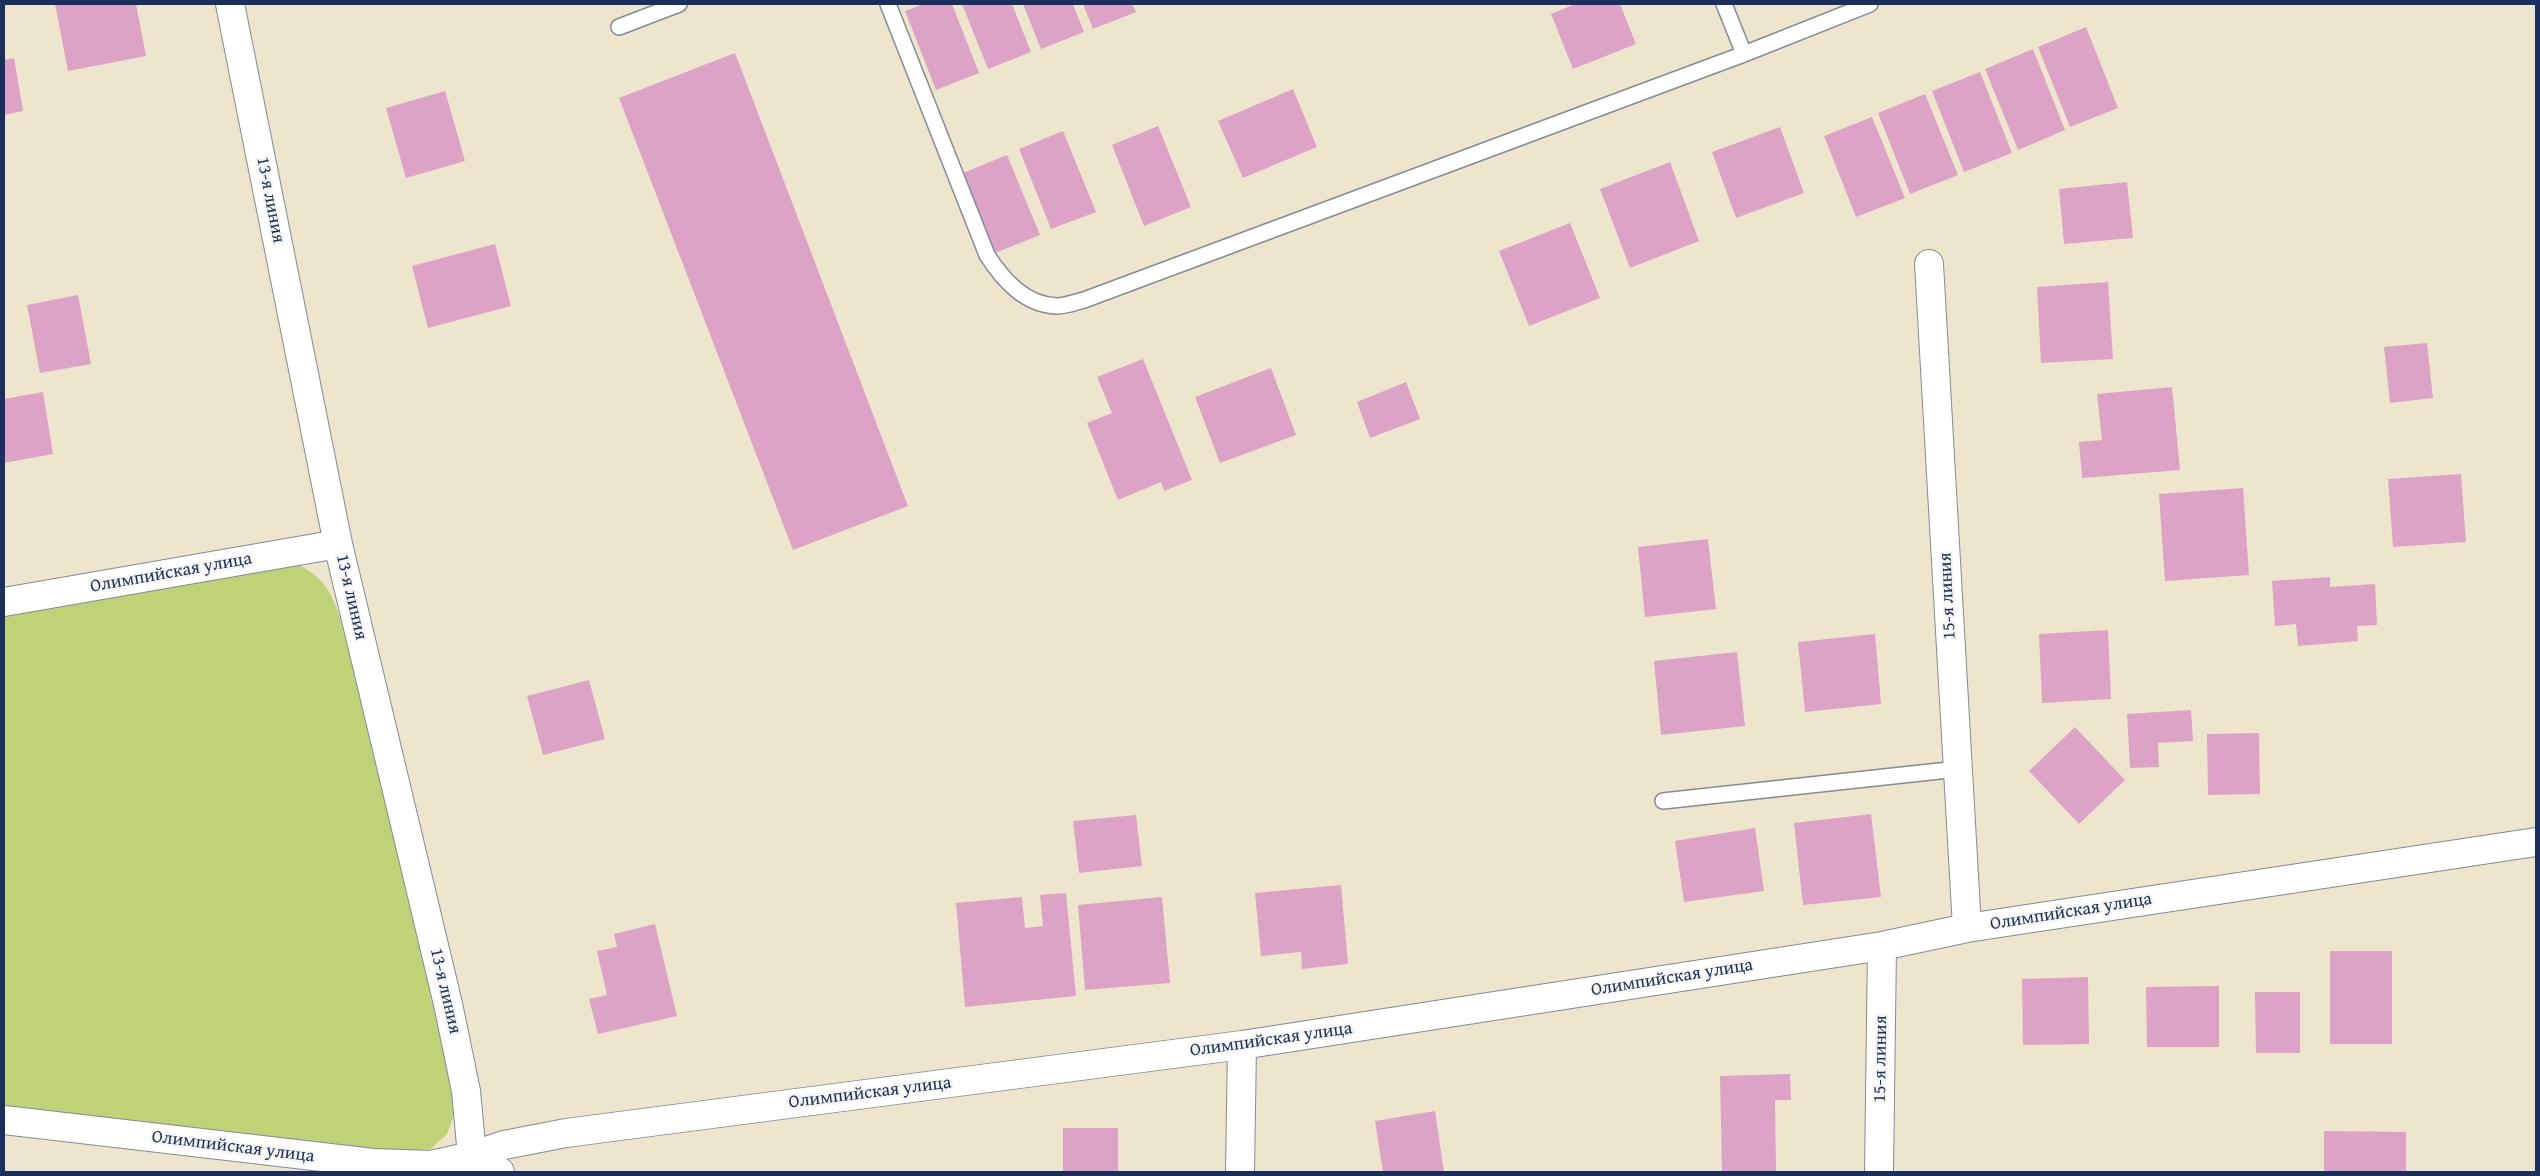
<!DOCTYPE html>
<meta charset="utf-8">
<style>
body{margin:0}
#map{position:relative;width:2540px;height:1176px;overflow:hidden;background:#ede6cd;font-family:"Gentium Book Plus",serif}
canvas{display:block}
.frame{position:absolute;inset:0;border:5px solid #1b2f5e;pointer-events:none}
</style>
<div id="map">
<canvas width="2540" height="1176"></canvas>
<div class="frame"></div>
</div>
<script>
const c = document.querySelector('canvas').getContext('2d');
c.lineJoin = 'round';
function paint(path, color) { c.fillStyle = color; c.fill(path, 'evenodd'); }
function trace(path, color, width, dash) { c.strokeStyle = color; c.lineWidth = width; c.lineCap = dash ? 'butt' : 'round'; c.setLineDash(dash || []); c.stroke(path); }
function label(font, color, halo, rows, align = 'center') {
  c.font = font + ' "Gentium Book Plus",serif'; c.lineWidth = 5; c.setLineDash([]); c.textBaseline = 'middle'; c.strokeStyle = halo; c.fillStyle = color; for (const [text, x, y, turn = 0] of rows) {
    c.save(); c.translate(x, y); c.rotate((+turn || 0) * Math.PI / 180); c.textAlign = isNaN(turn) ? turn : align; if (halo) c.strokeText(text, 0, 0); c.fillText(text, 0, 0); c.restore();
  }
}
paint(new Path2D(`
 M300,565C329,582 333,597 343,627L430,982L451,1089L454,1115L447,1134L432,1148L414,1152L359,1150L4,1105V615Z`), '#bfd276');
paint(new Path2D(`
 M55,4H136L146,56L68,71Z
 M923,4H952L979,73L936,90L905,11Z
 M962,4H1012L1031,52L988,69Z
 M1023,4H1073L1084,32L1041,49Z
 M1083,4H1132L1136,12L1093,29Z
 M1575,4H1620L1636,44L1573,69L1551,14Z
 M2086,27L2118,108L2070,127L2038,47Z
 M2033,49L2065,130L2018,150L1985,69Z
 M735,53L908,506L793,550L619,98Z
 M14,58L23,111L4,115V60Z
 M1980,72L2012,153L1964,172L1932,91Z
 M1293,89L1317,147L1243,178L1218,121Z
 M445,91L465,161L406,178L386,108Z
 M1925,94L1958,175L1910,194L1878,113Z
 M1872,117L1905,198L1856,217L1824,136Z
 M1158,126L1191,207L1144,226L1112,145Z
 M1780,127L1804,193L1736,218L1712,152Z
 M1063,131L1096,212L1051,229L1019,149Z
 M1007,155L1040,235L995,253L963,173Z
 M1670,162L1699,241L1630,268L1600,189Z
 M2127,182L2133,238L2064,244L2059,189Z
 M1570,223L1600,298L1529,326L1499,251Z
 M495,244L511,306L428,328L412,266Z
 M2108,282L2113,359L2041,363L2037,287Z
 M78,295L91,364L40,373L27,305Z
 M2427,343L2433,398L2390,403L2384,347Z
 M1143,359L1192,480L1164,491L1161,482L1118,500L1087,423L1112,413L1097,377Z
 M1271,368L1296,435L1220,463L1195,397Z
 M1406,382L1420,419L1370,438L1357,402Z
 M2172,387L2180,470L2082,478L2079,442L2102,440L2097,394Z
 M43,392L53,454L4,463V399Z
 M2461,474L2466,542L2393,547L2388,479Z
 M2243,488L2249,575L2165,581L2159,494Z
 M1708,539L1716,609L1645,617L1638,547Z
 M2330,577V587L2375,584L2377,625L2357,626L2358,641L2298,646L2296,624L2275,626L2272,581Z
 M2108,630L2111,699L2042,703L2039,634Z
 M1875,634L1881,704L1805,712L1798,642Z
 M1737,652L1745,726L1661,735L1654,661Z
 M589,680L605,739L543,755L527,696Z
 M2191,710L2193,741L2158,743L2159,767L2130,768L2127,714Z
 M2075,727L2125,780L2079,824L2029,771Z
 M2259,733L2260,794L2208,795L2207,734Z
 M1871,814L1881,897L1803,905L1794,823Z
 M1136,815L1142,866L1079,873L1073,821Z
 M1755,828L1764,891L1684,902L1675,841Z
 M1341,885L1348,964L1302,969L1301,952L1261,956L1255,893Z
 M1066,893L1076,996L965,1007L956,903L1022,897L1025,928L1043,926L1040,895Z
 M1162,897L1170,983L1085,990L1078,905Z
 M655,924L677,1016L598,1034L589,999L607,995L597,951L617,947L614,934Z
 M2330,951H2392V1044H2330Z
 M2088,977L2089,1044L2023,1045L2022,979Z
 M2219,986V1047H2147L2146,987Z
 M2255,992H2300V1053H2256Z
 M1790,1074L1791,1100H1775L1776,1172H1722L1720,1076Z
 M1435,1111L1444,1172H1383L1375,1121Z
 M1063,1128H1118V1172H1063Z
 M2324,1131L2406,1132V1172H2324Z`), '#dda3c7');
const lane = new Path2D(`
 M888,4L987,255C1003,280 1025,305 1057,306C1066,306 1076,302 1084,300L1744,54L1870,4
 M1724,4L1744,54
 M619,27L679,4
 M1663,801L1958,769`);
const street = new Path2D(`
 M230,4L338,544L448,1004L466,1091L472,1156L500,1172
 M1929,264L1967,928
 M4,602L338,544
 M4,1120L373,1163L431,1165L472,1156L504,1145L566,1133L1242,1045L1882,946L1967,928L2536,842
 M1240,1172L1242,1045
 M1879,1172L1882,946`);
trace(lane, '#848a96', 18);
trace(street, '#848a96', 30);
trace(lane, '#fff', 15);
trace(street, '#fff', 28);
label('18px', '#1b2f5e', '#f6f6f2', [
 ["13-я линия",270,200,79],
 ["Олимпийская улица",171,573,-10],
 ["15-я линия",1948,596,-93],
 ["13-я линия",351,597,77],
 ["Олимпийская улица",2071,912,-9],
 ["Олимпийская улица",1672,978,-9],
 ["13-я линия",445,991,77],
 ["Олимпийская улица",1271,1040,-8],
 ["15-я линия",1881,1059,-89],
 ["Олимпийская улица",870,1093,-7],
 ["Олимпийская улица",233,1147,7]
]);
</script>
